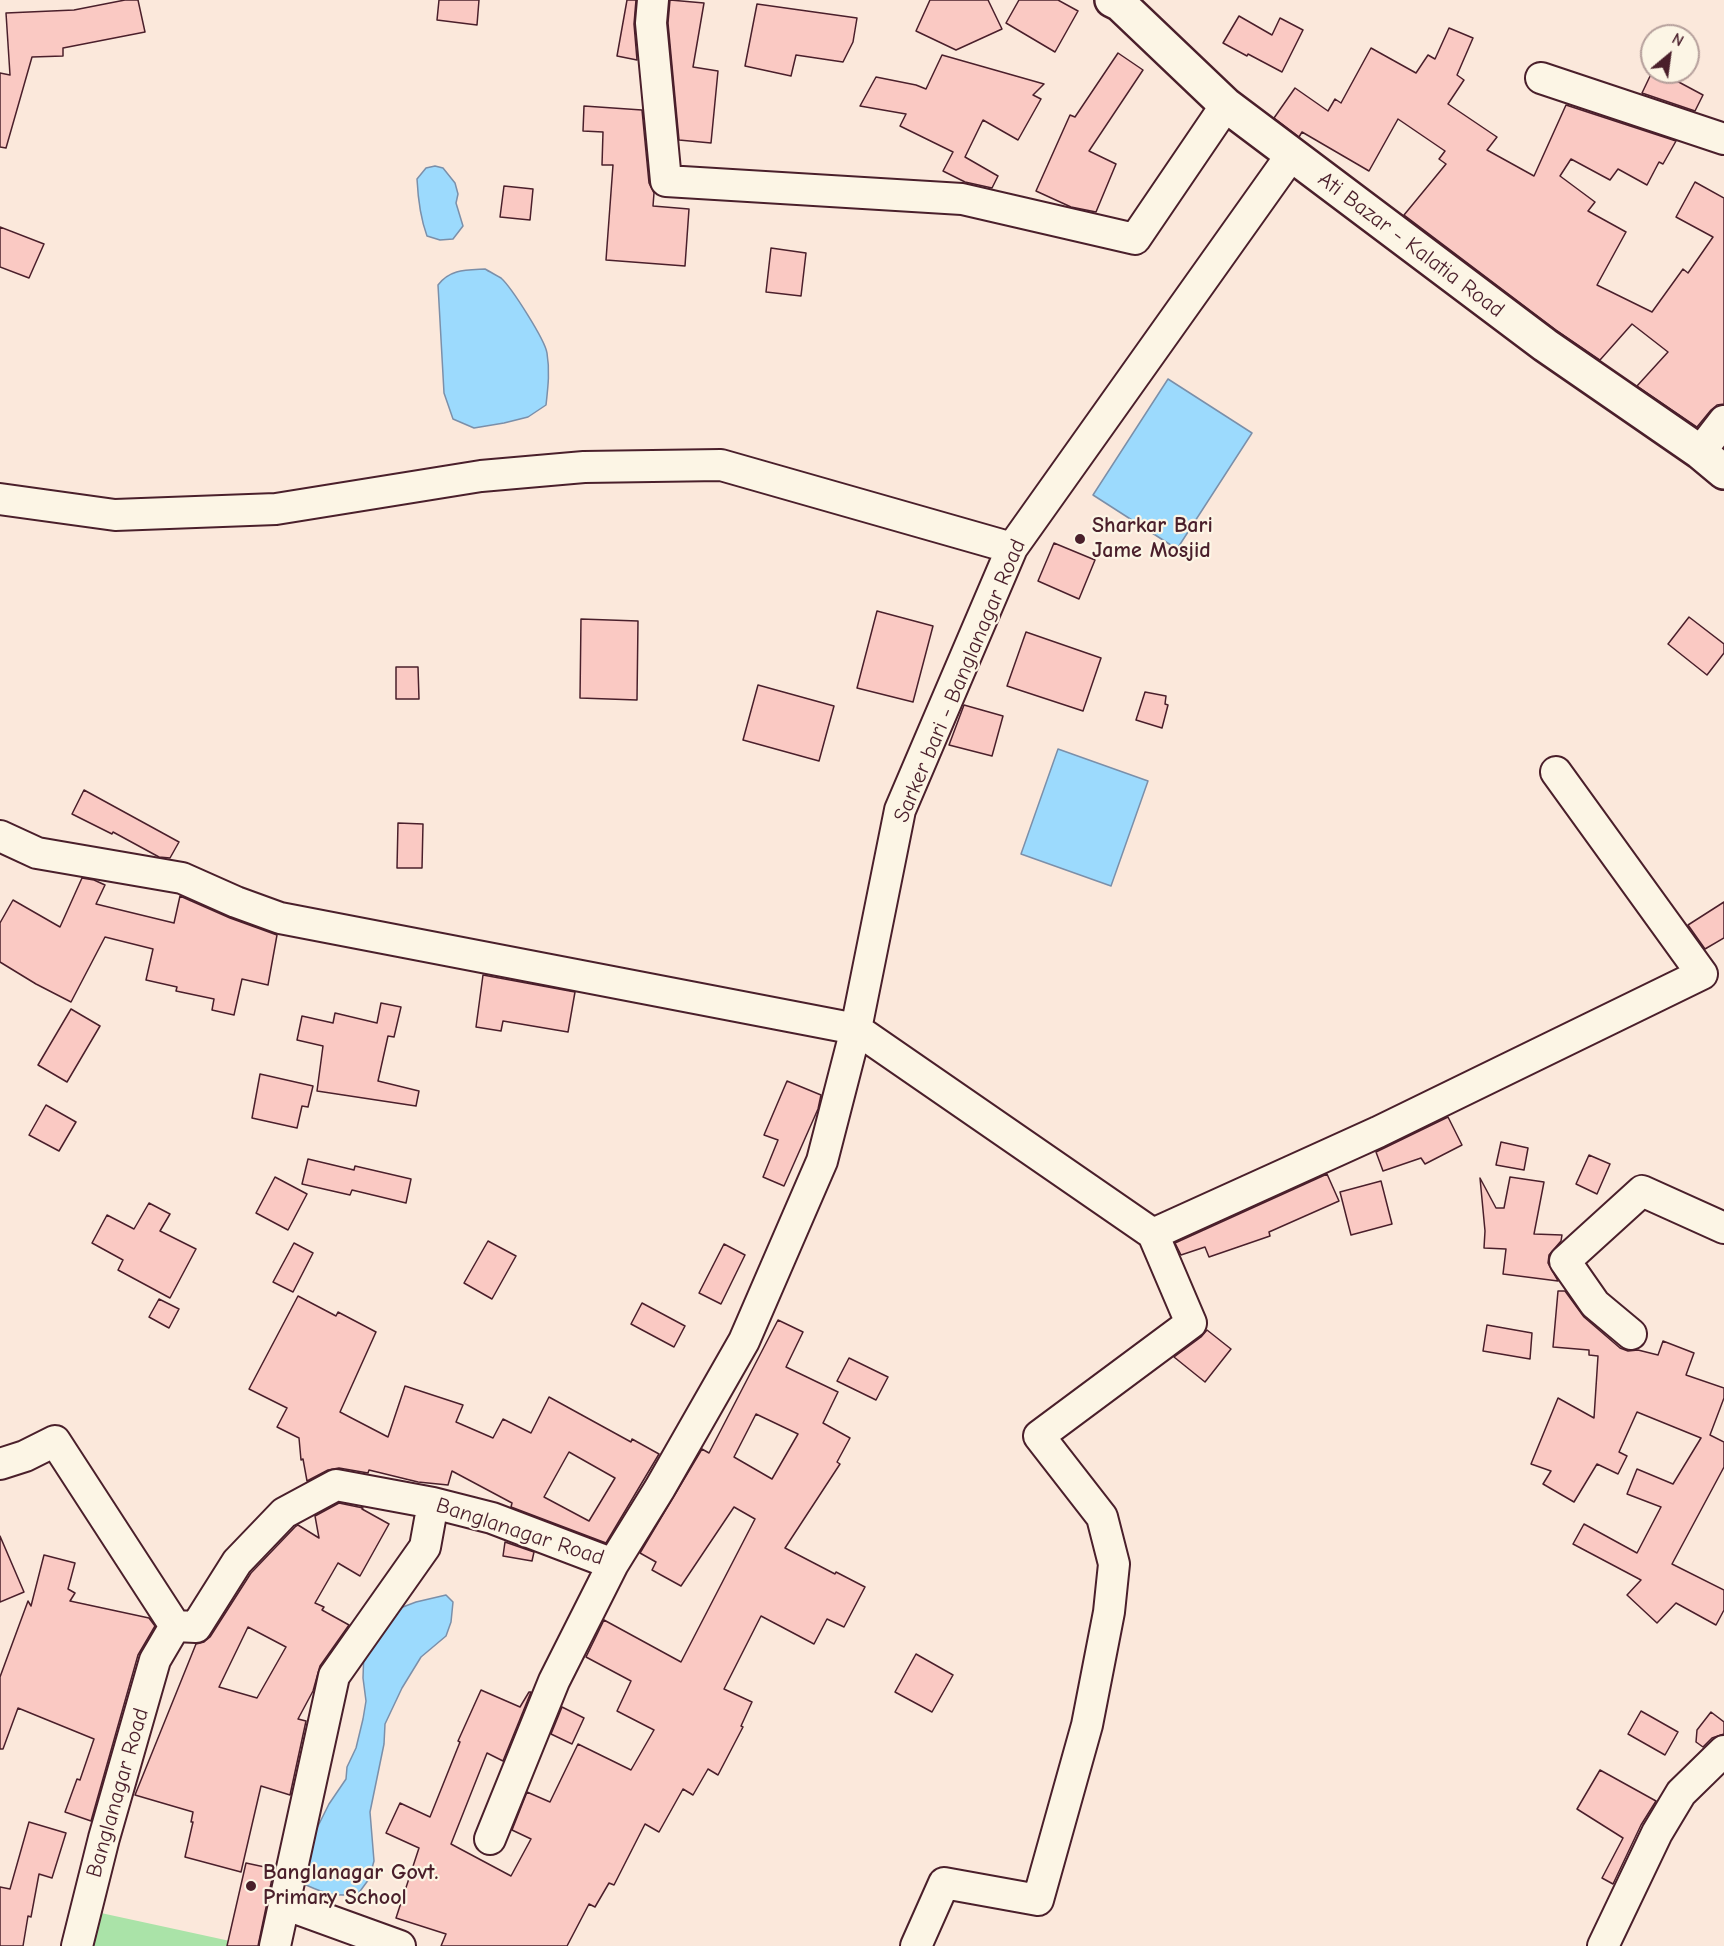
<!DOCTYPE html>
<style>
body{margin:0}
#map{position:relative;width:1724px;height:1946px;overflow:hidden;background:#fbe8db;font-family:"Comic Neue",sans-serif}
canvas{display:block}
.north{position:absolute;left:1640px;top:24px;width:60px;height:60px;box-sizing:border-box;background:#fcf5e5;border:2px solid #b59f9b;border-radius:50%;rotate:29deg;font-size:16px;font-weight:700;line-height:24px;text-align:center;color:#4a1f2b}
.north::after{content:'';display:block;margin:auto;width:21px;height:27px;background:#4a1f2b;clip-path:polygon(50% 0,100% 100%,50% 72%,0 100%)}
</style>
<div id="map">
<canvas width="1724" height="1946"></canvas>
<div class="north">N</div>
</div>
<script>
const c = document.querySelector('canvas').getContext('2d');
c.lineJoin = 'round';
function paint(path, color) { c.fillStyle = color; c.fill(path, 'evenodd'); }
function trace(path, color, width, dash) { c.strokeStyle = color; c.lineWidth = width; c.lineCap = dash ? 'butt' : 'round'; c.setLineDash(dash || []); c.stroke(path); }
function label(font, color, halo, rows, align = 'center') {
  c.font = font + ' "Comic Neue",sans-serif'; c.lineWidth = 4.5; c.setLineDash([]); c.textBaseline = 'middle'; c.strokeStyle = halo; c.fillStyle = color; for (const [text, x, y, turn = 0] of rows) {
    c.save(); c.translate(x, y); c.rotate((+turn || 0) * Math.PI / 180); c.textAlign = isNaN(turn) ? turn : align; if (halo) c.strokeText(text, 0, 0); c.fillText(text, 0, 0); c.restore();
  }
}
paint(new Path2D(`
 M101,1913L253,1946H93Z`), '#aae3a8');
const water = new Path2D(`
 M435,166L443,168L455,183L458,194L456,203L463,226L453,239L440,240L427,236C420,217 418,199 417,179L426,168Z
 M485,269C490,272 496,275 501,278C512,288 545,340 547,353C550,371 548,387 546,405L528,417L504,423L474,428L453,419L444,393L438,285C450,269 466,270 485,269Z
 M1168,379L1252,433L1177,549L1093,495Z
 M1058,749L1148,781L1111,886L1021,854Z
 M446,1595L453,1602L451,1622L446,1636L421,1657L402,1688L385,1724L384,1744L370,1812L374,1861L369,1879L358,1894C335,1897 326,1894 306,1885L302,1876L313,1836L329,1804L346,1779L347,1767L356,1748L363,1719L366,1701L363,1678L364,1650L395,1610L416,1602Z`);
paint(water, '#9cdafd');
trace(water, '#7b8fa9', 1.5);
const building = new Path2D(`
 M125,0H138L145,32L63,48V56L32,57L6,148L0,147V73L10,75L6,13L74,10Z
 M439,0H479L477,25L437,20Z
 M627,0H636L634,24L637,60L617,56Z
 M670,0L704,3L693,67L718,71L711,143L679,140L668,23Z
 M930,0H988L1002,29L956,50L916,31Z
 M1019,0H1058L1078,11L1055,52L1006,23Z
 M757,4L857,18L853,42L843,62L796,55L791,76L745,66Z
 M1239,16L1272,35L1280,18L1303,30L1282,72L1248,54L1247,56L1223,43Z
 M1449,28L1473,38L1457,75L1464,80L1448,104L1497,137L1487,150L1534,176L1566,105L1676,141L1663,164L1659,162L1647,185L1618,169L1610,180L1571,159L1560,176L1595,202L1588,211L1626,232L1597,285L1652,312L1683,269L1688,273L1713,237L1676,217L1695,182L1724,198V404L1717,405L1711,410L1697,427L1637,386L1668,352L1632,324L1600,360L1556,330L1404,215L1446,164L1439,159L1445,151L1398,119L1369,171L1302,132L1299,137L1274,118L1295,88L1328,111L1335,99L1341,103L1371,48L1416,73L1428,55L1435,59Z
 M1118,53L1143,70L1089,151L1116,164L1096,212L1071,207L1036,191L1070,115L1075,117Z
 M942,55L1044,84L1033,95L1041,99L1018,140L983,120L965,157L998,176L992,188L965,182L943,171L953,152L900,126L906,114L860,106L876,77L916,85L926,89Z
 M1652,72H1660L1703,95L1695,111L1642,93Z
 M584,106L642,110L649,183L654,193L653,206L689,209L685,266L606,260L613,165H602L603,132L583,131Z
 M504,186L533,189L530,220L500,217Z
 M0,227L44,244L29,278L0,267Z
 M771,248L806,253L801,296L766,292Z
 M1054,543L1095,560L1079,599L1038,581Z
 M877,611L933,626L913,702L857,688Z
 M1689,617L1724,644V653L1707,675L1668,644Z
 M581,619L638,621L637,700L580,698Z
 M1026,632L1101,658L1083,711L1007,686Z
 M396,667H418L419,699H396Z
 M758,685L834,706L819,761L743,740Z
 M1145,692L1166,696L1165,704L1168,705L1162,728L1136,720Z
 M964,705L1003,716L992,756L949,745Z
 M84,790L179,842L170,858L159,857L113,832L112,834L72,814Z
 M398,823L423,824L422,868H397Z
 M82,878L94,880L105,885L96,904L174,923L180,896L230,918L277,935L268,985L242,979L234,1015L212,1010L214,999L176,991L177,987L146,980L153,949L105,937L71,1002L36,984L0,962V923L13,900L60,927Z
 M1724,902V938L1705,949L1688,925Z
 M483,975L575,992L568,1032L503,1021L501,1031L476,1027Z
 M381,1003L401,1007L394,1037L388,1036L378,1081L419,1091L416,1106L317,1091L323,1046L297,1040L302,1016L333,1023L335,1013L377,1023Z
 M71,1009L100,1026L67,1082L38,1065Z
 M260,1074L313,1086L308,1107L302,1106L297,1128L252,1118Z
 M787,1081L821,1095L818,1109L784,1186L763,1177L778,1140L764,1135Z
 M46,1105L76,1122L59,1151L29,1135Z
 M1448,1117L1462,1145L1425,1164L1421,1158L1383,1171L1376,1152Z
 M1501,1142L1528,1148L1524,1170L1496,1165Z
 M1589,1155L1610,1164L1597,1194L1576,1184Z
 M308,1159L354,1170L355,1166L411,1179L406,1203L352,1190L350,1195L302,1184Z
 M1327,1174L1339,1201L1269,1232L1270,1236L1209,1257L1205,1247L1181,1255L1175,1243Z
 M275,1177L307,1194L288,1230L256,1213Z
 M1510,1177L1544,1182L1534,1234L1562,1235L1561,1241L1549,1255L1548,1263L1558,1281L1503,1274L1506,1249L1484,1248L1485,1231L1480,1178L1496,1208H1504Z
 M1381,1181L1392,1224L1351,1235L1340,1192Z
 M149,1203L170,1214L160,1231L196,1249L170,1298L118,1270L123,1260L92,1243L107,1215L134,1229Z
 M488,1241L516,1256L492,1299L464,1283Z
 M294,1243L313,1253L293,1292L273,1282Z
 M724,1244L745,1255L721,1304L699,1293Z
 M1558,1291H1565L1584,1317L1620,1348L1628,1351L1638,1350L1658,1355L1663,1341L1694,1353L1686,1375L1724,1388V1398L1710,1435L1724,1442V1467L1672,1564L1724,1590V1610L1716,1625L1676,1603L1657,1623L1627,1595L1641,1580L1573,1544L1584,1524L1637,1553L1661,1507L1627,1494L1637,1469L1673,1484L1701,1438L1637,1412L1619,1452L1627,1456L1618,1474L1597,1464L1574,1502L1543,1484L1551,1471L1531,1464L1558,1398L1594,1418L1598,1356L1589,1355V1350L1553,1347Z
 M298,1296L336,1316L338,1312L376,1332L340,1412L388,1437L405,1386L463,1405L456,1422L493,1438L503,1419L531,1433L549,1397L631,1442L632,1439L659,1454L606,1543L511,1507L512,1503L452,1471L448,1485L418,1482L369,1470L368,1473L339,1468L328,1470L307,1481L303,1459L301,1460L299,1438L277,1427L287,1408L249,1389ZM569,1452L615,1478L589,1521L544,1497Z
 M159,1299L179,1309L169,1328L149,1317Z
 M642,1303L685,1326L674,1347L631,1324Z
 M778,1320L803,1332L786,1367L838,1392L823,1423L850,1438L837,1462L840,1464L785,1548L835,1574L836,1572L865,1587L844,1627L827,1619L814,1644L761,1616L724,1689L752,1702L741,1726L743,1727L718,1775L708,1769L693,1795L683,1789L659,1832L645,1824L614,1885L609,1883L595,1907L589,1904L567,1946H441L446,1934L396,1918L419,1848L386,1833L400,1803L430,1817L460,1742L458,1741L481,1690L520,1707L529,1692H531L503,1761L487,1753L451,1844L511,1876L531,1839L512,1830L527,1792L550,1802L578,1744L631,1770L654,1730L617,1711L631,1681L586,1657L604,1620L681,1662L755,1519L734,1507L681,1586L652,1570L656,1562L640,1553L702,1449L709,1453ZM756,1414L798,1434L772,1479L734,1457Z
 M1487,1325L1532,1333L1530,1359L1483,1351Z
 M1207,1330L1231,1349L1205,1382L1174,1357L1201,1337Z
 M849,1358L888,1377L876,1400L837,1381Z
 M339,1503L363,1508L362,1509L389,1524L360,1576L338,1563L315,1603L324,1607L322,1610L349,1625L320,1666L313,1691L298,1719L306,1721L290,1795L261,1786L241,1872L185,1857L193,1822H191L193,1812L135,1795L196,1644L204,1642L210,1637L251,1573L295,1527L298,1525L319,1538L315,1516ZM248,1627L286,1647L257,1698L219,1687Z
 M0,1536L24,1592L0,1602Z
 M505,1542L534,1552L532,1561L503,1556Z
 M44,1555L75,1563L68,1589L75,1593L70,1601L149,1618L155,1626L138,1655L91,1821L65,1812L77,1779L80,1780L94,1739L18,1708L3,1749H0V1677L28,1601L31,1606Z
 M916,1654L953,1675L932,1712L895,1692Z
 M562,1707L584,1718L572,1744L551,1734Z
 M1641,1711L1678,1732L1665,1755L1628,1734Z
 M1711,1712L1724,1722V1734L1712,1738L1703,1747L1696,1742L1697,1730Z
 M1600,1770L1656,1801L1641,1825L1613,1884L1602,1878L1623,1838L1577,1809Z
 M29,1822L66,1833L52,1878L39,1874L31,1917L28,1916L23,1946H0V1887L10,1889Z
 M246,1863L274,1869L258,1946H227Z`);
paint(building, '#fac9c3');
trace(building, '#4a1f2b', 1.5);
const street = new Path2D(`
 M653,0L651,23L666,181L962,199L1135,239L1226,105
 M1541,78L1724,139
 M1700,452L1724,421
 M0,499L115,515L276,509L481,476L584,467L721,465L1012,548
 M0,836L37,853L182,878L236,902L280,918L856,1029L1153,1234L1378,1132L1702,974L1556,772
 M1631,1334L1595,1304L1565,1261L1642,1191L1724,1228
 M0,1464L25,1456L55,1441L175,1626
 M490,1839L554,1681L613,1564
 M284,1904L400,1946
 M77,1946L104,1838L155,1660L175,1626L196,1627L237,1562L284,1513L336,1485L433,1503L492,1518L613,1564L660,1488L744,1341L822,1161L856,1029L900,810L1012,548L1292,154
 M275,1946L334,1676L425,1547L433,1503
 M916,1946L944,1883L1038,1900L1087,1725L1109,1612L1114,1564L1102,1517L1039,1436L1191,1323L1153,1234
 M1603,1946L1657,1833L1681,1793L1724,1751`);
const secondary = new Path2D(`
 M1112,0L1120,4L1226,105L1545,345L1700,452L1724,472`);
trace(street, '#4a1f2b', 34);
trace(secondary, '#4a1f2b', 38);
trace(street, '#fcf5e5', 30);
trace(secondary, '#fcf5e5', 33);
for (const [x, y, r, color] of [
 [1080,539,6,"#4a1f2b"],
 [251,1886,6,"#4a1f2b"]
]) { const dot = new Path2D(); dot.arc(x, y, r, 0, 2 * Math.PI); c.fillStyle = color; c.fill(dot); trace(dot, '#fcf5e5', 2); }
label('22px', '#4a1f2b', '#fcf5e5', [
 ["Ati Bazar - Kalatia Road",1411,245,37],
 ["Sarker bari - Banglanagar Road",960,681,-67],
 ["Banglanagar Road",520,1532,18],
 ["Banglanagar Road",118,1793,-74]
]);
label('bold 22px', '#4a1f2b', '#fcf5e5', [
 ["Sharkar Bari",1092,526],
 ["Jame Mosjid",1092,551],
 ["Banglanagar Govt.",263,1873],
 ["Primary School",263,1898]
], 'left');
</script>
